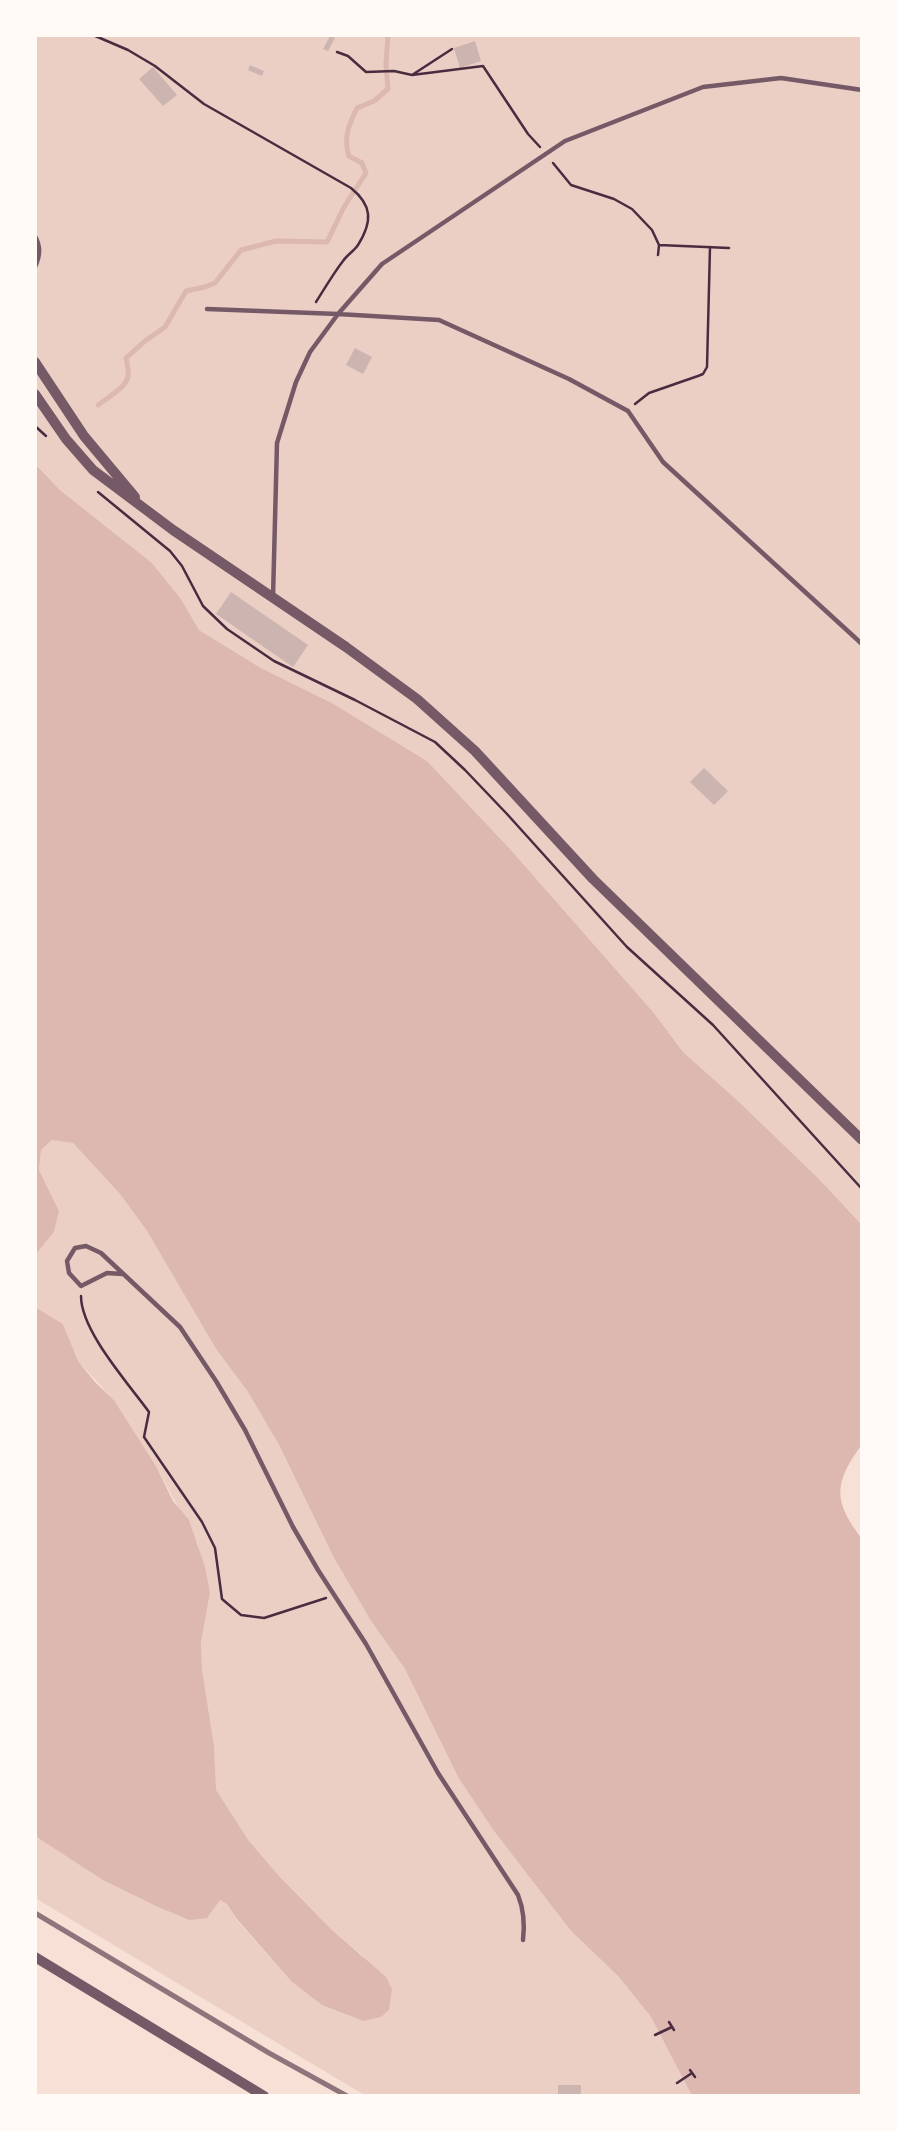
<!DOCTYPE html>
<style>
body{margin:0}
#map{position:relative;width:897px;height:2131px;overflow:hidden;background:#f7e1d7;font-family:"Archivo Narrow",sans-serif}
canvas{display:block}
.frame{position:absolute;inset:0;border:37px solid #fffaf5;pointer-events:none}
</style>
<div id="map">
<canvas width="897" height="2131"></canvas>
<div class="frame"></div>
</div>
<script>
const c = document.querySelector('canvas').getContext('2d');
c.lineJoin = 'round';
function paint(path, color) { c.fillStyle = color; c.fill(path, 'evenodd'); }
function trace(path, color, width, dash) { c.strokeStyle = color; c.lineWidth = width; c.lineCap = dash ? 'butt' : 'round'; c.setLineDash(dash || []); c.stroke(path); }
paint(new Path2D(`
 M35,35H862V1225L818,1178L737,1100L683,1052L654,1013L510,849L427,761L332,703L261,668L199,630L181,599L152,563L60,490L35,464Z
 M53,1139L73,1143L120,1194L147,1231L216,1349L248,1392L279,1445L334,1558L371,1621L405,1669L458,1777L494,1831L571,1931L618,1976L651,2017L692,2096H366L35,1898V1836C85,1868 134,1898 189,1920L214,1907L219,1899L227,1904L236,1919L291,1981L364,1957L331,1929L280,1877L249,1841L215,1790L214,1746L202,1669L201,1642L210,1593L197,1542L156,1466L114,1400L78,1361L63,1324L35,1307V1255L54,1232L59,1211L39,1170L41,1150Z`), '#ebcfc5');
paint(new Path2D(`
 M35,464L60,490L152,563L181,599L199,630L261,668L332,703L427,761L510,849L654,1013L683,1052L737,1100L818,1178L862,1225V1446L860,1447C833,1485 834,1502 862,1539V2096H692L651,2017L618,1976L571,1931L494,1831L458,1777L405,1669L371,1621L334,1558L279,1445L248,1392L216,1349L147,1231L120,1194L73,1143L52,1140L41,1150L39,1170L59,1211L54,1232L35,1255Z
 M35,1307L63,1324L78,1361L95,1382L114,1400L156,1466L173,1501L189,1520L205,1567L210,1593L201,1642L202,1669L214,1746L216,1790L249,1841L280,1877L331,1929L386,1977L392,1989L389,2010L381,2017L364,2021L322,2005L291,1981L236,1918L227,1904L220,1900L207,1918L189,1920L158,1907L103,1880L35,1836Z`), '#dcb8b0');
trace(new Path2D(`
 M98,405C107,398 127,387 128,376C129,371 127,363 126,358L145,341L165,327L186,291L205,287L215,283L241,250L276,241L327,242L344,207L366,173L362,163L349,156C343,138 349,124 357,108L374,101L388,89L386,64L388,35`), '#dcb8b0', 5);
paint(new Path2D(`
 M330,36L335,38L328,51L323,49Z
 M475,41L481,61L460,68L454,48Z
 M250,65L264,71L262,76L248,70Z
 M153,67L177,95L163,106L139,79Z
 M355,348L372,357L363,374L346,365Z
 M231,592L308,645L293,667L216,614Z
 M704,768L728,791L714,805L690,782Z
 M558,2085H581V2096H558Z`), '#ccb4b1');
trace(new Path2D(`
 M93,35L128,50L155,66L204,104L351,188C372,205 373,221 358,245C354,251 347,255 343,261C333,274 325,288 316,302
 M452,49L412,75L483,66L528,134L540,147
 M337,52L348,56L366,72L394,71L412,75
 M553,163L571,185L614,199L632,209L652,230L659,245L729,248
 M658,255L659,245
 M635,404L649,393L698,376L703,374L707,367L710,247
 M35,426L46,436
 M98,492L170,551L182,566L203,606L227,629L274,661L355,700L435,742L465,770L507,814L627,947L713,1025L862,1189
 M81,1296C81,1331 128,1383 149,1412L144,1437L202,1522L215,1548L222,1599L241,1615L264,1618L326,1598
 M669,2022L674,2030
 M655,2035L672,2027
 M690,2070L695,2077
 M677,2083L692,2073`), '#4a2c40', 2.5);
trace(new Path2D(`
 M35,236C41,247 40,256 35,267
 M207,309L338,314L382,264L565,141L703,87L781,78L862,90
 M273,597L277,443L296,382L310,352L338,314L439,320L569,379L628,411L663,462L862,644
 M122,1274L107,1273L81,1286L69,1273L67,1261L75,1248L86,1246L101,1253L180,1327L216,1381L245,1430L293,1527L318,1570L366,1644L438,1773L518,1895C524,1910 525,1923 523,1940`), '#755966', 4.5);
trace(new Path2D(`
 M35,362L84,436L135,497
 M35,394L66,439L93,470L173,530L346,647L417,699L475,751L593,879L862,1140
 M35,1957L264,2096`), '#755966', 10);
trace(new Path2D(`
 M35,1913L269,2053L347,2096`), '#8f747c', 5);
</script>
